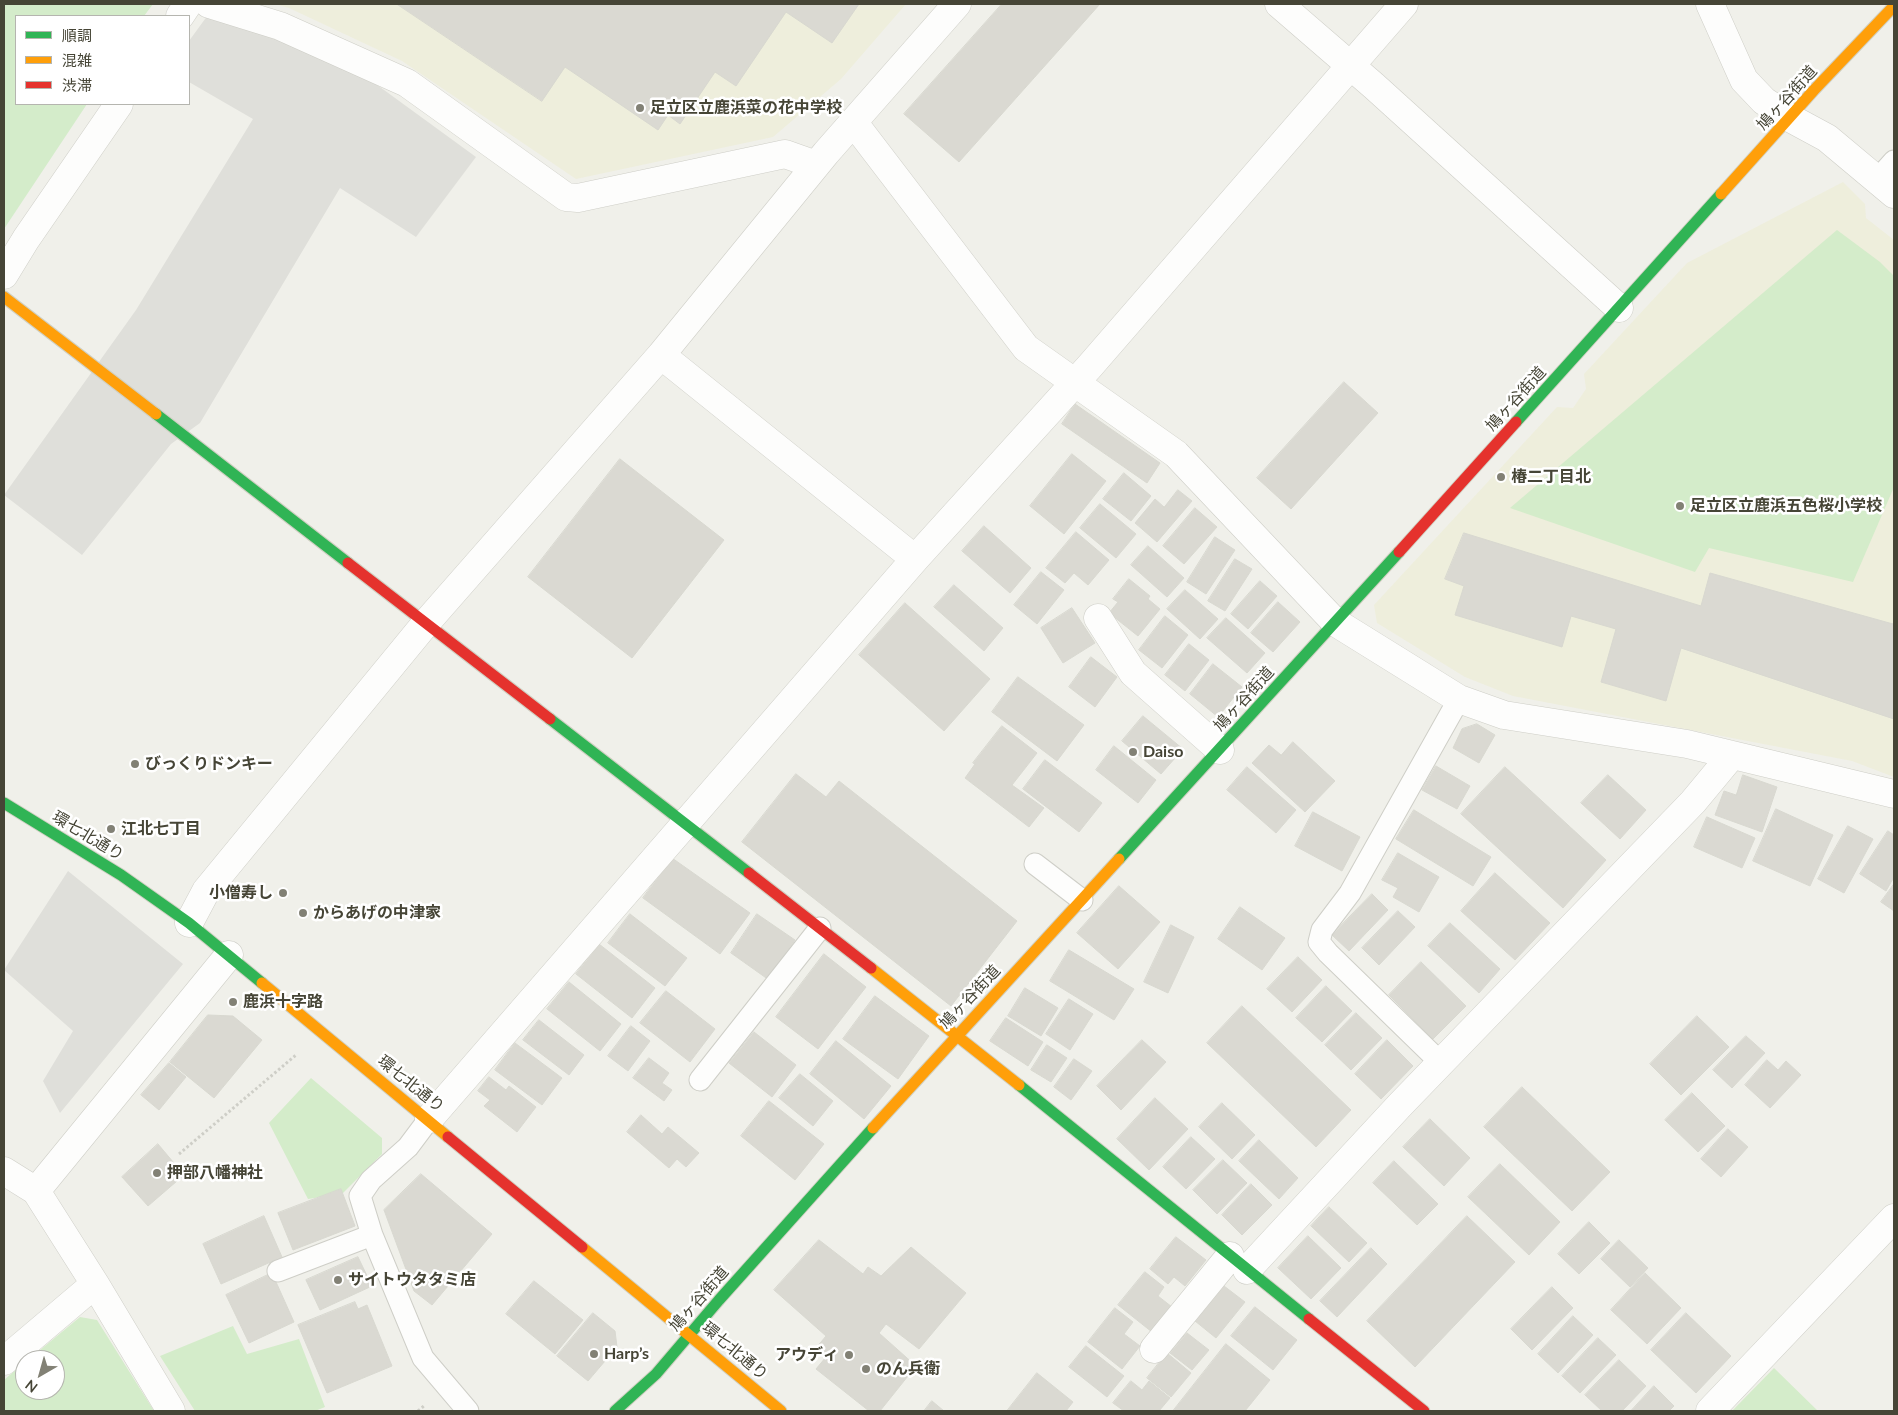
<!DOCTYPE html>
<meta charset="utf-8">
<style>
body{margin:0}
#map{position:relative;width:1898px;height:1415px;overflow:hidden;background:#f0f0ea;font-family:Lato,"Noto Sans JP",sans-serif}
canvas{display:block}
.frame{position:absolute;inset:0;border:5px solid #464536;pointer-events:none}
.legend{position:absolute;left:15px;top:15px;width:175px;height:90px;box-sizing:border-box;background:#fff;border:1px solid #b5b5af;margin:0;padding:6px 9px;list-style:none;font-size:15px;color:#464536}
.legend li{display:flex;align-items:center;gap:10px;height:25px}
.legend b{width:25px;border:1px solid #b5b5af}
.north{position:absolute;left:15px;top:1350px;width:50px;height:50px;box-sizing:border-box;background:#fff;border:1px solid #b5b5af;border-radius:50%;rotate:218deg;font-size:14px;font-weight:700;line-height:20px;text-align:center;color:#464536}
.north::after{content:'';display:block;margin:auto;width:18px;height:22px;background:#828175;clip-path:polygon(50% 0,100% 100%,50% 72%,0 100%)}
</style>
<div id="map">
<canvas width="1898" height="1415"></canvas>
<div class="frame"></div>
<ul class="legend">
<li><b style="height:6px;background:#30b455"></b>順調</li>
<li><b style="height:6px;background:#ff9f0a"></b>混雑</li>
<li><b style="height:6px;background:#e5322d"></b>渋滞</li>
</ul>
<div class="north">N</div>
</div>
<script>
const c = document.querySelector('canvas').getContext('2d');
c.lineJoin = 'round';
function paint(path, color) { c.fillStyle = color; c.fill(path, 'evenodd'); }
function trace(path, color, width, dash) { c.strokeStyle = color; c.lineWidth = width; c.lineCap = dash ? 'butt' : 'round'; c.setLineDash(dash || []); c.stroke(path); }
function label(font, color, halo, rows, align = 'center') {
  c.font = font + ' Lato,"Noto Sans JP",sans-serif'; c.lineWidth = 5; c.setLineDash([]); c.textBaseline = 'middle'; c.strokeStyle = halo; c.fillStyle = color; for (const [text, x, y, turn = 0] of rows) {
    c.save(); c.translate(x, y); c.rotate((+turn || 0) * Math.PI / 180); c.textAlign = isNaN(turn) ? turn : align; if (halo) c.strokeText(text, 0, 0); c.fillText(text, 0, 0); c.restore();
  }
}
paint(new Path2D(`
 M275,4H906L841,79L773,137L576,179L402,61L289,8Z
 M1843,182L1865,204L1866,218L1894,240V777L1852,761L1513,696L1465,677L1377,623L1374,605L1557,407L1573,408L1586,389L1584,374L1687,263Z`), '#eeeedc');
paint(new Path2D(`
 M4,4H153L144,16H16V104H87L4,229Z
 M1837,230L1880,262L1894,276V487L1853,582L1709,548L1695,572L1510,508Z
 M311,1078L382,1138V1154L342,1194L308,1199L269,1123Z
 M80,1317L97,1320L154,1411H4V1380L25,1362V1390H55V1360H28Z
 M233,1326L247,1354L299,1339L325,1407L315,1411H195L160,1356Z
 M1774,1368L1818,1411H1732Z`), '#d4ecca');
paint(new Path2D(`
 M213,8L358,71L476,157L416,237L340,188L200,423L171,444L82,555L4,495L136,310L253,119L189,82V41Z
 M68,871L183,964L60,1113L43,1081L73,1031L4,970Z`), '#dfdfda');
const building = new Path2D(`
 M397,4H859L832,43L786,12L736,86L715,72L680,124L668,115L658,130L565,67L542,101Z
 M1002,4H1100L959,162L904,114Z
 M1344,382L1378,413L1291,509L1257,478Z
 M1075,404L1160,463L1147,483L1062,424Z
 M1072,454L1106,481L1064,534L1030,506Z
 M620,459L724,540L632,658L528,577Z
 M1124,473L1151,496L1131,521L1103,499Z
 M1178,490L1192,501L1157,542L1135,523L1155,499L1164,507Z
 M1100,504L1136,534L1116,558L1080,528Z
 M1195,508L1217,527L1184,564L1163,546Z
 M984,526L1031,568L1010,593L962,551Z
 M1076,532L1109,560L1088,585L1074,573L1065,583L1046,568Z
 M1464,533L1701,606L1710,573L1893,624L1894,621V719L1681,648L1666,701L1601,682L1616,629L1571,616L1562,647L1455,615L1464,586L1445,579Z
 M1215,537L1235,550L1206,594L1187,582Z
 M1148,546L1184,578L1167,597L1131,565Z
 M1235,559L1252,569L1225,611L1208,601Z
 M1041,572L1064,590L1037,624L1014,605Z
 M1129,579L1150,596L1148,599L1160,609L1138,636L1109,613L1118,602L1113,599Z
 M1260,581L1277,596L1248,629L1231,614Z
 M954,585L1003,628L984,651L934,607Z
 M1185,590L1218,619L1200,639L1167,609Z
 M1278,602L1300,622L1273,652L1251,633Z
 M905,603L990,679L944,731L859,655Z
 M1072,608L1095,643L1063,663L1041,628Z
 M1165,616L1188,635L1162,668L1139,650Z
 M1226,618L1265,653L1247,673L1207,638Z
 M1189,644L1209,660L1185,691L1165,675Z
 M1091,657L1117,677L1095,707L1069,687Z
 M1213,664L1242,687L1218,717L1190,694Z
 M1018,677L1084,725L1057,761L992,712Z
 M1143,716L1183,749L1161,774L1122,741Z
 M1477,724L1495,735L1479,763L1453,748L1462,729Z
 M1002,726L1037,753L1012,785L1044,808L1029,827L965,778L975,764L973,763Z
 M1293,742L1335,781L1305,812L1252,763L1269,745L1281,755Z
 M1114,746L1156,780L1138,803L1096,770Z
 M1045,760L1102,803L1079,832L1023,789Z
 M1436,766L1470,786L1457,809L1422,790Z
 M1247,767L1296,810L1276,833L1227,790Z
 M1505,767L1606,860L1563,908L1461,814Z
 M796,774L826,797L839,781L1017,921L951,1006L742,842Z
 M1608,775L1646,810L1620,839L1581,803Z
 M1743,775L1777,787L1762,832L1715,815L1724,791L1736,795Z
 M1776,809L1833,835L1810,886L1753,861Z
 M1414,810L1491,857L1473,886L1396,839Z
 M1313,812L1360,837L1342,871L1295,846Z
 M1707,817L1755,838L1742,868L1694,847Z
 M1848,826L1873,839L1844,893L1818,879Z
 M1888,831L1894,835V877L1886,891L1860,874Z
 M1398,853L1439,877L1419,912L1393,897L1398,888L1382,880Z
 M672,858L750,913L720,954L643,898Z
 M1495,873L1550,923L1515,960L1461,911Z
 M1894,884V911L1881,902Z
 M1119,886L1160,922L1118,969L1077,933Z
 M1372,894L1388,910L1349,951L1332,935Z
 M1240,907L1285,938L1262,970L1218,939Z
 M1398,911L1415,927L1379,965L1362,948Z
 M630,914L687,958L665,986L608,943Z
 M757,914L795,940L769,980L731,953Z
 M1450,923L1500,969L1479,993L1428,946Z
 M1171,925L1194,937L1168,993L1144,982Z
 M599,944L655,988L632,1018L576,974Z
 M1069,950L1134,989L1114,1020L1050,981Z
 M824,954L866,987L818,1049L776,1017Z
 M1298,957L1322,980L1292,1012L1267,989Z
 M1421,962L1466,1006L1433,1039L1389,995Z
 M569,982L621,1024L600,1051L547,1009Z
 M1326,986L1352,1011L1322,1042L1296,1018Z
 M1025,988L1058,1008L1041,1036L1008,1016Z
 M666,991L715,1029L690,1062L640,1023Z
 M875,996L929,1036L898,1079L843,1039Z
 M1069,999L1093,1014L1070,1050L1046,1034Z
 M1242,1006L1351,1110L1316,1147L1207,1043Z
 M1356,1013L1382,1038L1351,1070L1325,1045Z
 M208,1015L233,1016L262,1040L214,1098L170,1062Z
 M1697,1016L1729,1047L1681,1095L1650,1064Z
 M1006,1018L1043,1042L1028,1066L990,1041Z
 M539,1020L584,1055L569,1075L523,1040Z
 M631,1026L650,1041L628,1071L608,1056Z
 M754,1032L796,1065L772,1097L729,1063Z
 M1746,1036L1765,1053L1732,1088L1713,1070Z
 M1142,1040L1166,1062L1121,1110L1097,1086Z
 M1387,1040L1413,1066L1381,1099L1355,1074Z
 M836,1041L891,1086L864,1119L810,1074Z
 M515,1043L562,1078L542,1105L495,1070Z
 M1047,1045L1067,1058L1051,1082L1031,1070Z
 M649,1058L669,1073L662,1083L672,1090L664,1101L633,1078Z
 M1074,1059L1092,1071L1071,1100L1054,1087Z
 M1767,1060L1778,1070L1786,1061L1801,1075L1770,1108L1745,1085Z
 M169,1063L186,1077L159,1110L141,1095Z
 M800,1074L833,1101L813,1126L779,1098Z
 M489,1077L506,1090L509,1086L536,1107L517,1132L484,1106L490,1100L478,1091Z
 M1522,1087L1610,1172L1572,1211L1484,1127Z
 M1692,1093L1725,1126L1698,1152L1665,1120Z
 M1155,1098L1188,1129L1149,1170L1117,1139Z
 M769,1101L824,1144L795,1180L741,1136Z
 M1222,1103L1255,1135L1232,1159L1199,1127Z
 M641,1115L662,1134L668,1127L699,1153L686,1167L677,1159L669,1168L627,1132Z
 M1430,1119L1470,1158L1444,1186L1403,1147Z
 M1728,1129L1748,1147L1721,1177L1701,1159Z
 M1191,1137L1215,1159L1186,1189L1163,1167Z
 M1259,1140L1298,1178L1279,1199L1239,1161Z
 M158,1144L184,1175L148,1206L122,1177Z
 M1223,1160L1247,1183L1217,1214L1193,1190Z
 M1394,1161L1438,1204L1417,1225L1373,1183Z
 M1500,1164L1560,1222L1529,1255L1468,1197Z
 M421,1174L492,1234L432,1305L414,1291L384,1210Z
 M1251,1184L1272,1205L1242,1235L1222,1215Z
 M341,1189L355,1226L293,1250L278,1213Z
 M1329,1207L1367,1243L1349,1262L1311,1226Z
 M264,1216L282,1257L221,1284L203,1244Z
 M1467,1216L1515,1262L1415,1367L1367,1321Z
 M1589,1222L1610,1243L1579,1274L1558,1254Z
 M1308,1236L1341,1268L1311,1299L1278,1268Z
 M1176,1237L1206,1260L1185,1286L1174,1277L1168,1284L1150,1269Z
 M819,1240L863,1274L868,1267L881,1276L911,1247L966,1293L919,1349L886,1324L879,1333L916,1366L880,1411H869L816,1369L826,1357L816,1348L826,1336L774,1290Z
 M1619,1240L1648,1268L1630,1287L1601,1259Z
 M1371,1248L1387,1264L1337,1317L1320,1301Z
 M358,1257L372,1286L320,1310L306,1280Z
 M1145,1272L1164,1287L1158,1296L1172,1307L1152,1332L1118,1305Z
 M272,1273L294,1322L249,1343L226,1295Z
 M1645,1273L1681,1308L1647,1344L1611,1310Z
 M534,1281L583,1320L555,1354L506,1314Z
 M1224,1286L1245,1302L1216,1338L1195,1321Z
 M1552,1287L1573,1308L1532,1350L1511,1329Z
 M355,1302L358,1309L367,1305L392,1366L327,1393L298,1325Z
 M1255,1307L1297,1340L1273,1370L1231,1336Z
 M1115,1308L1133,1322L1124,1334L1140,1346L1122,1369L1088,1342Z
 M593,1313L615,1331L617,1347L588,1381L557,1356Z
 M1686,1313L1731,1356L1696,1393L1651,1350Z
 M1573,1316L1593,1335L1558,1373L1538,1354Z
 M1187,1333L1209,1350L1192,1370L1170,1353Z
 M1598,1338L1616,1355L1580,1393L1562,1376Z
 M1226,1344L1270,1380L1245,1411H1173Z
 M1086,1346L1124,1376L1107,1397L1069,1367Z
 M1167,1353L1191,1373L1171,1397L1147,1378Z
 M1619,1360L1646,1386L1622,1411H1602L1585,1395Z
 M1037,1373L1073,1402L1066,1411H1007Z
 M1131,1381L1142,1390L1149,1381L1170,1398L1159,1411H1124L1113,1403Z
 M1654,1386L1674,1406L1669,1411H1631Z
 M932,1401L944,1411H924Z`);
paint(building, '#dad9d2');
trace(building, '#d8d8d0', 1);
const lane = new Path2D(`
 M1877,180L1894,161
 M1035,864L1082,900
 M1441,1063L1328,953L1319,942L1322,930L1350,893L1459,699
 M700,1080L820,928
 M429,1119L408,1147L371,1180L360,1196L372,1235L423,1358L468,1411
 M278,1271L372,1235`);
const street = new Path2D(`
 M209,4L280,26L407,83L566,197L578,198L785,154L816,165
 M1279,4L1374,86L1619,308
 M1710,4L1744,80L1764,101L1790,118L1827,138L1894,194
 M180,16L188,4
 M854,123L1026,348L1176,454L1335,622L1459,699L1504,715L1687,744L1894,794
 M4,275L26,239L119,104
 M661,355L915,559
 M1098,618L1133,673L1220,750
 M189,923L206,891L426,623L661,355L826,153L957,4
 M429,1119L915,559L1090,366L1404,4
 M4,1171L36,1191L95,1284L171,1411
 M36,1191L229,955
 M1247,1270L1400,1105L1693,802L1732,755
 M1154,1349L1230,1256
 M4,1361L95,1284
 M1710,1411L1894,1218`);
const fast = new Path2D(`
 M156,414L348,563
 M1516,422L1721,194
 M550,719L749,873
 M4,803L121,875L189,923L262,983
 M1119,859L1399,552
 M1019,1085L1309,1319
 M615,1411L656,1374L719,1300L873,1128`);
const slow = new Path2D(`
 M1721,194L1814,90L1894,6
 M4,297L156,414
 M871,968L1019,1085
 M262,983L448,1137
 M873,1128L1119,859
 M582,1247L781,1411`);
const jam = new Path2D(`
 M1399,552L1516,422
 M348,563L550,719
 M749,873L871,968
 M448,1137L582,1247
 M1309,1319L1424,1411`);
trace(lane, '#cecec7', 23);
trace(street, '#cecec7', 29);
trace(fast, '#d0d0c2', 13);
trace(slow, '#d0d0c2', 13);
trace(jam, '#d0d0c2', 13);
trace(new Path2D(`
 M179,1154L296,1055
 M418,1411L425,1405`), '#cecec7', 3, [2.5, 2.5]);
trace(lane, '#fdfdfc', 21);
trace(street, '#fdfdfc', 28);
trace(fast, '#30b455', 11);
trace(slow, '#ff9f0a', 11);
trace(jam, '#e5322d', 11);
for (const [x, y, r, color] of [
 [640,108,5,"#828175"],
 [1501,477,5,"#828175"],
 [1680,506,5,"#828175"],
 [1133,752,5,"#828175"],
 [135,764,5,"#828175"],
 [111,829,5,"#828175"],
 [283,893,5,"#828175"],
 [303,913,5,"#828175"],
 [233,1002,5,"#828175"],
 [157,1173,5,"#828175"],
 [338,1280,5,"#828175"],
 [594,1354,5,"#828175"],
 [849,1355,5,"#828175"],
 [866,1369,5,"#828175"]
]) { const dot = new Path2D(); dot.arc(x, y, r, 0, 2 * Math.PI); c.fillStyle = color; c.fill(dot); trace(dot, '#fff', 2); }
label('16px', '#464536', '#fff', [
 ["鳩ヶ谷街道",1787,98,-48],
 ["鳩ヶ谷街道",1516,399,-48],
 ["鳩ヶ谷街道",1244,699,-48],
 ["環七北通り",88,836,31],
 ["鳩ヶ谷街道",970,997,-47],
 ["環七北通り",411,1084,39],
 ["鳩ヶ谷街道",699,1299,-49],
 ["環七北通り",735,1351,40]
]);
label('bold 16px', '#464536', '#fff', [
 ["足立区立鹿浜菜の花中学校",650,108],
 ["椿二丁目北",1511,477],
 ["足立区立鹿浜五色桜小学校",1690,506],
 ["Daiso",1143,752],
 ["びっくりドンキー",145,764],
 ["江北七丁目",121,829],
 ["小僧寿し",273,893,"right"],
 ["からあげの中津家",313,913],
 ["鹿浜十字路",243,1002],
 ["押部八幡神社",167,1173],
 ["サイトウタタミ店",348,1280],
 ["Harp’s",604,1354],
 ["アウディ",839,1355,"right"],
 ["のん兵衛",876,1369]
], 'left');
</script>
